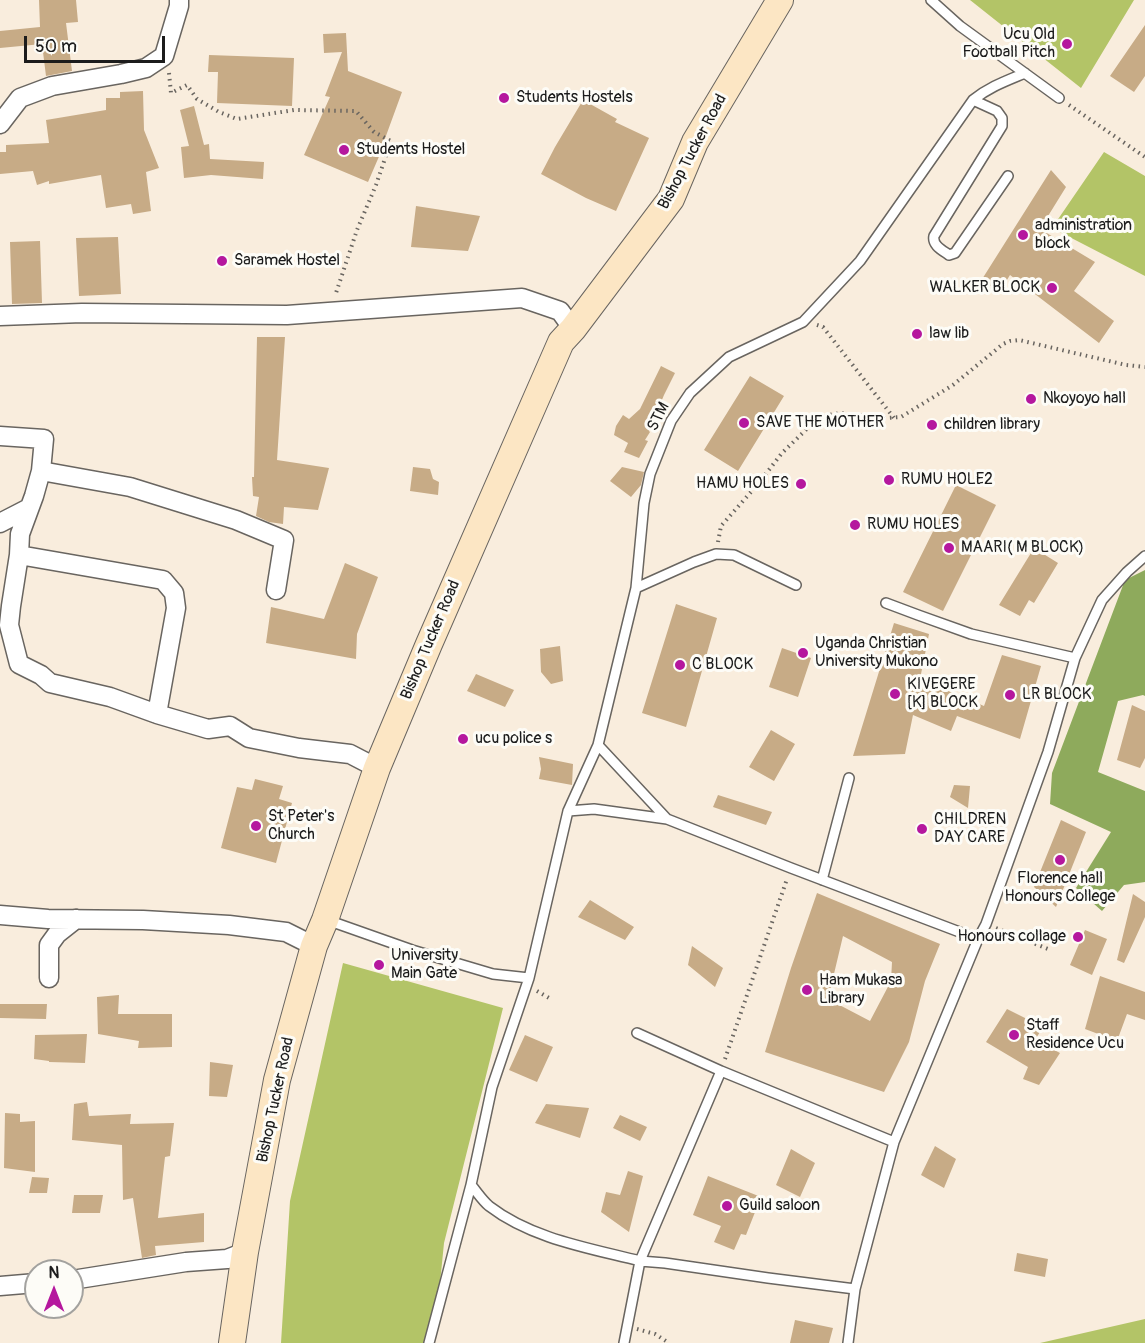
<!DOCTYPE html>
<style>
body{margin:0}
#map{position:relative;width:1145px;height:1343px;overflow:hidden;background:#f9eddd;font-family:Pangolin,sans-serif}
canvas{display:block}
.north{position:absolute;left:24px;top:1259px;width:60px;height:60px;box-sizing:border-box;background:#fdfcf7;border:2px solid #a3a29f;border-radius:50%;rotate:0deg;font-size:16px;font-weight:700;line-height:24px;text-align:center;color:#1c1c1c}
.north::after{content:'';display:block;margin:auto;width:21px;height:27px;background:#b5179e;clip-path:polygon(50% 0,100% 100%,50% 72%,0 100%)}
.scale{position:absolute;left:24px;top:36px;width:141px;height:27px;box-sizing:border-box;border:3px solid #1c1c1c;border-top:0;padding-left:8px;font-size:18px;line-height:21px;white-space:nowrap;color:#1c1c1c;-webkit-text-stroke:4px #fdfcf7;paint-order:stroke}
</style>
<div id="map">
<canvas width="1145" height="1343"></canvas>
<div class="north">N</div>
<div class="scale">50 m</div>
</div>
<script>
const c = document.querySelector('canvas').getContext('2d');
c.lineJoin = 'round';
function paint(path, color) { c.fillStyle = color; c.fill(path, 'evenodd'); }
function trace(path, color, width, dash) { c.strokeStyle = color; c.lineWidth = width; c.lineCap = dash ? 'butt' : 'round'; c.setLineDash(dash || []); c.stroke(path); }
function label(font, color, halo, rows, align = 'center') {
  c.font = font + ' Pangolin,sans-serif'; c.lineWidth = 6; c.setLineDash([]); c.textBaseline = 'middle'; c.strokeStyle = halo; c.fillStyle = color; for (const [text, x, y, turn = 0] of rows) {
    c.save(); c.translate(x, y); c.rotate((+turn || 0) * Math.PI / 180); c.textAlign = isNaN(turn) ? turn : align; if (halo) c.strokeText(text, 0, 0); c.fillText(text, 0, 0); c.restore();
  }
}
paint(new Path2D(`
 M970,0H1134L1081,88Z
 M1104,152L1145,176V276L1052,228Z
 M343,963L503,1008L444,1243L434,1343H281L290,1201Z
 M1145,1319V1343H1040Z`), '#b3c467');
paint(new Path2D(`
 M1145,570V696L1143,695L1118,701L1098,772L1145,791V882L1124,885L1102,911L1076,888L1111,832L1050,804L1052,773L1125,580Z`), '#8eaa5c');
paint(new Path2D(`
 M39,0H76L78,22L66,23L72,71L46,76L42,44L0,48V31L40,27Z
 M1145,25V76L1134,92L1110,76Z
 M346,33L348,71L402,92L383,144L384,145L368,182L304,155L330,97L325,96L342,52L324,53L323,34Z
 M209,55L294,58L292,106L217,103L218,72H208Z
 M143,91L144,130L159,168L146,172L151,211L133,214L131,204L106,208L101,175L49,184V181L37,185L33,171L0,174V152H6V145L49,143L46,120L106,110V98H120V92Z
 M583,100L617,119L615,122L649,138L616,211L586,198L541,174L555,147Z
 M194,106L204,145L209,144L210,159L264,162L263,179L211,175L184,178L181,147L189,146L180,110Z
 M1051,170L1066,187L1040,229L1095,262L1074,291L1114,321L1099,343L1010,275L1002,288L979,284Z
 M416,206L480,216L468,251L411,247Z
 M118,237L121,294L79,296L76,238Z
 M40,241L42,303L12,304L10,242Z
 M257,337H285L277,460L329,468L318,510L284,507L283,524L269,522L256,516L259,497L253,496L252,477H254Z
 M661,366L675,373L664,395L649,431L650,432L645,440L648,441L639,458L624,452L628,443L614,435L616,426L623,415L629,419L640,409Z
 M750,376L784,396L738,471L704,450Z
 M413,467L430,469L433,479L439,482L438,495L410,491Z
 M622,467L644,472L641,485L631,497L610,481Z
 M956,485L996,505L943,611L903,592Z
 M1034,548L1058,563L1034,603L1029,600L1020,616L999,605Z
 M345,563L378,577L357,634L356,659L266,643L271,607L324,619Z
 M676,604L717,618L686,727L642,713Z
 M894,623L929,634L920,679L984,706L1002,655L1041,666L1020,739L957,716L951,731L913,715L905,754L853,756Z
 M560,646L563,681L551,684L541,672L540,649Z
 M782,648L811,658L798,697L769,687Z
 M476,674L514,690L505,707L467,691Z
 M1132,705L1145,711V758L1140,768L1117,760Z
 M771,730L795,744L774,781L749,767Z
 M539,757L573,764L572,785L539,779L541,769Z
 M255,779L283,786L279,799L292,803L276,863L221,848L237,787L252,790Z
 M954,785L970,786L968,808L950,797Z
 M718,795L772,812L766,825L713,807Z
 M1061,820L1086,832L1056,907L1034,887Z
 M817,893L940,944L925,981L909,1042L884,1092L765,1052L791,968ZM843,936L892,962L891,981L870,1021L828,999Z
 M1133,894L1145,902V917L1124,963L1117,960Z
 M590,900L634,927L625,940L578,917Z
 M1085,930L1107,939L1092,975L1070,965Z
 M692,946L723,968L715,987L688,965Z
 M1100,976L1145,992V1020L1127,1014L1117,1041L1085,1029Z
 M119,995L118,1014H172V1047L138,1048L139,1041L98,1034L97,997Z
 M0,1004H47L46,1019L0,1018Z
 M1007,1009L1043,1027L1035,1040L1060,1053L1039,1085L1023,1079L1028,1067L986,1042Z
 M87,1034L85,1063L49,1062V1061L34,1059L35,1035Z
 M525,1035L553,1047L537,1082L509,1070Z
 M210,1062L233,1065L227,1097L209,1096Z
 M87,1102L89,1116L131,1114L130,1124L174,1123L170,1156L165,1157L158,1218L204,1213V1242L155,1246L156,1255L142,1258L133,1198L123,1200L122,1145L72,1140L74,1104Z
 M546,1104L589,1108L580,1138L535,1123Z
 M5,1113L20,1114V1122L35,1121V1172L4,1168Z
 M620,1115L647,1127L640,1141L613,1128Z
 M935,1146L956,1159L944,1188L921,1175Z
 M791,1149L815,1163L800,1197L776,1185Z
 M628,1171L643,1176L629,1232L601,1212L606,1192L620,1195Z
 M708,1176L761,1197L746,1235L741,1234L734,1250L714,1242L721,1226L693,1215Z
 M32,1177L49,1178L47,1193H29Z
 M74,1195H103L100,1213H72Z
 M1017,1253L1048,1259L1045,1277L1014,1271Z
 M795,1320L833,1328L829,1343H790Z`), '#c7ab86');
const lane = new Path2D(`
 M931,0L960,26L1059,98
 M973,100L997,111L1002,118V126L934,236C932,245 942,250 949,255L955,253L1008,176
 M636,588L694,562L716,554L734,555L796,585
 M886,603L918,615L971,634L1075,658
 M598,745L667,819
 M568,811L594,809L667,819L791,868L978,939
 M822,880L849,778
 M327,920L412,950L493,974L529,978
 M637,1033L721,1071L894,1142
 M721,1071L640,1261L665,1263L768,1278L855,1289
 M429,1343L471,1185
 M624,1343L640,1261C589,1248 532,1239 489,1206C482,1200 477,1192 471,1185L492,1087L529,978L568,811L598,745L636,588L644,503L650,474L671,421L690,393L729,357L803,322L860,261L973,100C989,87 1006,81 1025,73
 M848,1343L855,1289L894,1142L978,939L986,924L1048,752L1075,658L1102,600L1127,572L1145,556`);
const street = new Path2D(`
 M0,124L20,98L52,86L121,74L146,68L164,56L179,6V0
 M0,316L82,313L287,315L522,298L560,311L573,329
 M0,436L44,439L41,471L34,496L20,534L19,555L11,606L9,625L19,664L41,675L50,683L110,697L157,714L208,729L230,726L249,738L299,748L350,754L377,768
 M41,471L130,487L236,520L284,540L276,590
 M0,523L29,508
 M19,555L163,580L174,593L176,608L157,714
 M0,915L48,919L143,920L229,925L286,932L314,946
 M49,978V945L57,934L76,919
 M72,1280L186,1262L227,1259L245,1252
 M0,1286L36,1283`);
const secondary = new Path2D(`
 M232,1343L245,1252L277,1080L314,946L325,920L377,768L429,644L561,342L573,329L671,199L695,142L780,0`);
trace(lane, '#696560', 12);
trace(street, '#696560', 21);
trace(secondary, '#696560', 28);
trace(new Path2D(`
 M169,73L171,93L187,85L197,99L219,112L237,119L294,110L356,111L374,132L391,141L376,185L357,230L335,296
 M1069,105L1145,157
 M817,325L823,327L894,418
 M718,542L721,526L758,484L782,453L814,422L828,415L840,413L886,418L901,417L953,385L1003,344L1010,341L1019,340L1126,365L1145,367
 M996,928L1048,949
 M537,991L549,998
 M725,1059L787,879
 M637,1329L655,1334L669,1343`), '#696560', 4, [1.5, 4.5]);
trace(lane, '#fff', 9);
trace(street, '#fff', 18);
trace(secondary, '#fce6c4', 26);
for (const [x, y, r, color] of [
 [1067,44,6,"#b5179e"],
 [504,98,6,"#b5179e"],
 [344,150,6,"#b5179e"],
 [1023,235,6,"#b5179e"],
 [222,261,6,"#b5179e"],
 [1052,288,6,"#b5179e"],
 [917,334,6,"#b5179e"],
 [1031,399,6,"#b5179e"],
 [744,423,6,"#b5179e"],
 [932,425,6,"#b5179e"],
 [889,480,6,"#b5179e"],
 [801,484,6,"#b5179e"],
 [855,525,6,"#b5179e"],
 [949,548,6,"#b5179e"],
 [803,653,6,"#b5179e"],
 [680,665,6,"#b5179e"],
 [895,694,6,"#b5179e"],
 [1010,695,6,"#b5179e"],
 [463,739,6,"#b5179e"],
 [256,826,6,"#b5179e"],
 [922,829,6,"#b5179e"],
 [1060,860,6,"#b5179e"],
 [1078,937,6,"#b5179e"],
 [379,965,6,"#b5179e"],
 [807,990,6,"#b5179e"],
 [1014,1035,6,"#b5179e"],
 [727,1206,6,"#b5179e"]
]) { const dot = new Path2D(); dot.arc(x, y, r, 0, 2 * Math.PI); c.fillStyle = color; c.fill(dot); trace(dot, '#fdfcf7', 2); }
label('16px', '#1c1c1c', '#fdfcf7', [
 ["Ucu Old",1055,35,"right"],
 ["Football Pitch",1055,53,"right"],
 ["Students Hostels",516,98],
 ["Students Hostel",356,150],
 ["administration",1035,226],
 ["block",1035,244],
 ["Saramek Hostel",234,261],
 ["WALKER BLOCK",1040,288,"right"],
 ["law lib",929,334],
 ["Nkoyoyo hall",1043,399],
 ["SAVE THE MOTHER",756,423],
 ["children library",944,425],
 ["RUMU HOLE2",901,480],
 ["HAMU HOLES",789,484,"right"],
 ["RUMU HOLES",867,525],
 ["MAARI( M BLOCK)",961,548],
 ["Uganda Christian",815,644],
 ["University Mukono",815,662],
 ["C BLOCK",692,665],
 ["KIVEGERE",907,685],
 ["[K] BLOCK",907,703],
 ["LR BLOCK",1022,695],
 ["ucu police s",475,739],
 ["St Peter's",268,817],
 ["Church",268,835],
 ["CHILDREN",934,820],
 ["DAY CARE",934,838],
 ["Florence hall",1060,879,"center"],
 ["Honours College",1060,897,"center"],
 ["Honours collage",1066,937,"right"],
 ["University",391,956],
 ["Main Gate",391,974],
 ["Ham Mukasa",819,981],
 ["Library",819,999],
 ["Staff",1026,1026],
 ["Residence Ucu",1026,1044],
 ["Guild saloon",739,1206]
], 'left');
label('16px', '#1c1c1c', '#fdfcf7', [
 ["Bishop Tucker Road",693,152,-62],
 ["STM",659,417,-63],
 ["Bishop Tucker Road",431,640,-67],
 ["Bishop Tucker Road",276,1100,-78]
]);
</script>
